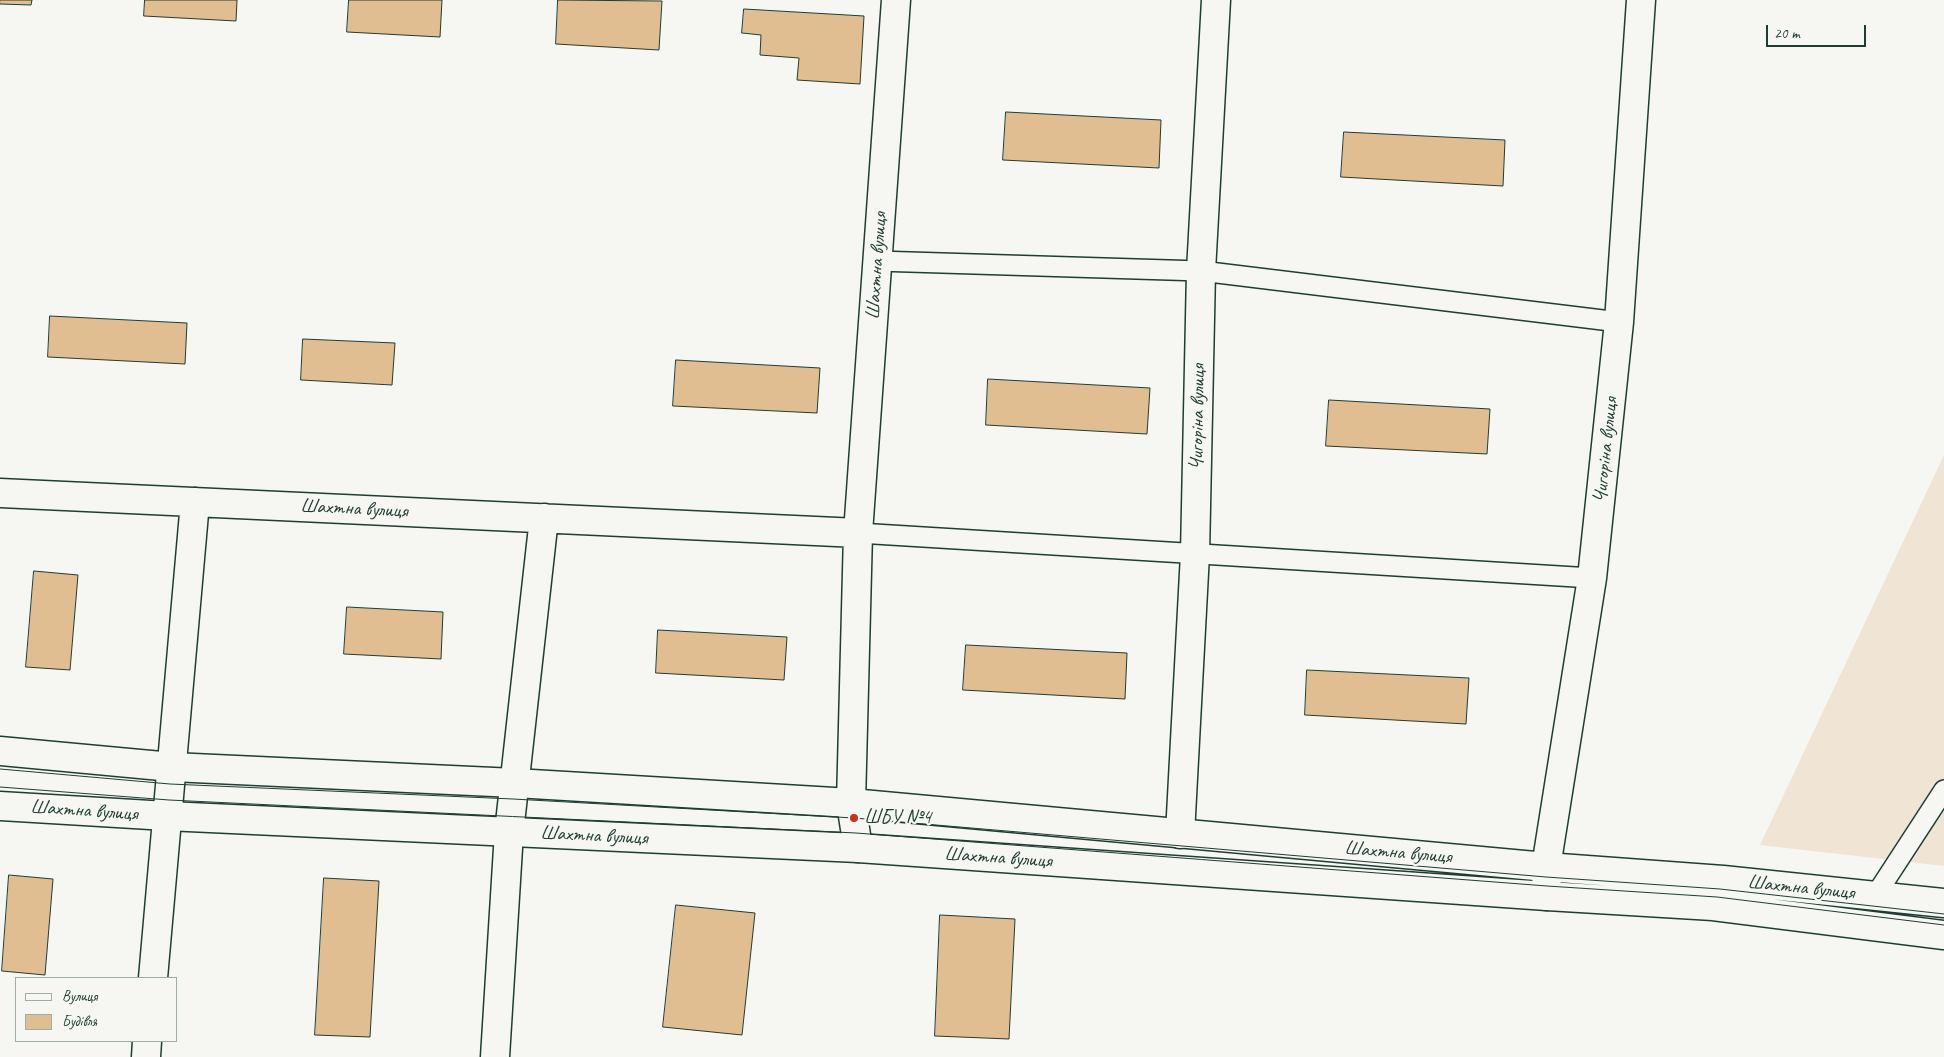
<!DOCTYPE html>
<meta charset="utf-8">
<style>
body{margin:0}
#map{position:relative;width:1944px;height:1057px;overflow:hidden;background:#f6f6f2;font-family:Caveat,sans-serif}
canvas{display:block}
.legend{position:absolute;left:15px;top:977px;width:162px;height:65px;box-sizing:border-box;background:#f6f6f2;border:1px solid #a0aca6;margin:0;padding:6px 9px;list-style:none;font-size:15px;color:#1f3d34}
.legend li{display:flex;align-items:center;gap:10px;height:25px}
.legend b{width:25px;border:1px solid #a0aca6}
.scale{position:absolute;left:1766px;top:25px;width:100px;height:22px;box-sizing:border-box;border:2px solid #1f3d34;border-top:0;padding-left:6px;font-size:15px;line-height:18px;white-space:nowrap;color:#1f3d34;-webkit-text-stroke:4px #f6f6f2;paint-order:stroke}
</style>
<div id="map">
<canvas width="1944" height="1057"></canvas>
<ul class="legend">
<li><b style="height:6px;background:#f6f6f2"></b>Вулиця</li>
<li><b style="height:14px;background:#e1bd92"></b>Будівля</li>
</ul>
<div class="scale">20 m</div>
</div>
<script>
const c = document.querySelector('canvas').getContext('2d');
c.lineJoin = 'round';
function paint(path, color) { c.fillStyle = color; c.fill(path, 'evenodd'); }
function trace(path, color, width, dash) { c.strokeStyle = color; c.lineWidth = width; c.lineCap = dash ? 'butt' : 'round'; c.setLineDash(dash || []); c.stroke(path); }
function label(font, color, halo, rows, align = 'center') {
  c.font = font + ' Caveat,sans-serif'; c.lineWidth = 4.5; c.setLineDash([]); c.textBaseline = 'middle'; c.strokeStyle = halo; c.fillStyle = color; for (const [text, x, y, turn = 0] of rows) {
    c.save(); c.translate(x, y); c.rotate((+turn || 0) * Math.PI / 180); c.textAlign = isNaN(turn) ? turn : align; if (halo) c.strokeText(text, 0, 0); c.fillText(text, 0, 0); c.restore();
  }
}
paint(new Path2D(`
 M1944,455V866L1760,845Z`), '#f0e5d5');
const building = new Path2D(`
 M0,0H32L31,5L0,4Z
 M145,0H237L236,21L144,16Z
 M349,0H442L440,37L347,32Z
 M558,0L662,1L659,50L556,44Z
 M744,9L864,16L860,84L797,80L799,58L760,55L761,35L742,33Z
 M1006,112L1161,120L1159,168L1003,160Z
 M1344,132L1505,140L1503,186L1341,177Z
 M50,316L187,323L185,364L48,357Z
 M303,339L395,343L392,385L301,380Z
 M676,360L820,368L817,413L673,406Z
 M988,379L1150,388L1147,434L986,425Z
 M1329,400L1490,409L1487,454L1326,446Z
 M34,571L78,575L70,670L26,667Z
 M347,607L443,612L441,659L344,654Z
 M658,630L787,637L784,680L656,673Z
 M966,645L1127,653L1125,699L963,690Z
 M1307,670L1469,678L1466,724L1305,715Z
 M9,875L53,879L45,975L2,971Z
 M324,878L379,881L370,1037L315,1035Z
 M676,905L755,913L742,1035L663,1027Z
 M940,915L1015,919L1009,1039L935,1036Z`);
paint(building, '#e1bd92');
trace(building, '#1f3d34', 1);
const lane = new Path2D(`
 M877,261L1201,271L1619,322
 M858,533L1592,578
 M1875,896L1944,790`);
const street = new Path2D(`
 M0,493L858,533
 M1180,834L1195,554L1201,271L1216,0
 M858,848L851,803L858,533L896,0
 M1547,896L1546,867L1592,578L1619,322L1641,0
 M153,978L195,502
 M146,1057L147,1041
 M495,1057L509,832L544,518`);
const secondary = new Path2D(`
 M0,751L172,767L515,783L851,803L1546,867L1723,880L1944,903
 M0,806L167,816L858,848L1547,896L1713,906L1944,935`);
trace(lane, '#1f3d34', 22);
trace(street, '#1f3d34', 31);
trace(secondary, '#1f3d34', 31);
trace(lane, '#f6f6f2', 19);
trace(street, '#f6f6f2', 28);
trace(secondary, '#f6f6f2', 28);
trace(new Path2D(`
 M0,769L170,784L513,799L854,818L1546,877L1720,889L1944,914
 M0,787L169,800L856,833L1547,886L1717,897L1944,925`), '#1f3d34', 1);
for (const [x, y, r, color] of [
 [854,818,5,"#c8321e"]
]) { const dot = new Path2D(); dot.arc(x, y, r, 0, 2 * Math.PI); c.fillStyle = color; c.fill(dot); trace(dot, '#f6f6f2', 2); }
label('20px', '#1f3d34', '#f6f6f2', [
 ["Шахтна вулиця",877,266,-86],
 ["Чигоріна вулиця",1198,417,-89],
 ["Чигоріна вулиця",1606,450,-84],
 ["Шахтна вулиця",354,509,3],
 ["Шахтна вулиця",84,811,4],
 ["Шахтна вулиця",594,836,3],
 ["Шахтна вулиця",1398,853,5],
 ["Шахтна вулиця",998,858,4],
 ["Шахтна вулиця",1801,888,6]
]);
label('20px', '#1f3d34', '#f6f6f2', [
 ["ШБУ №4",864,818]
], 'left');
</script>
